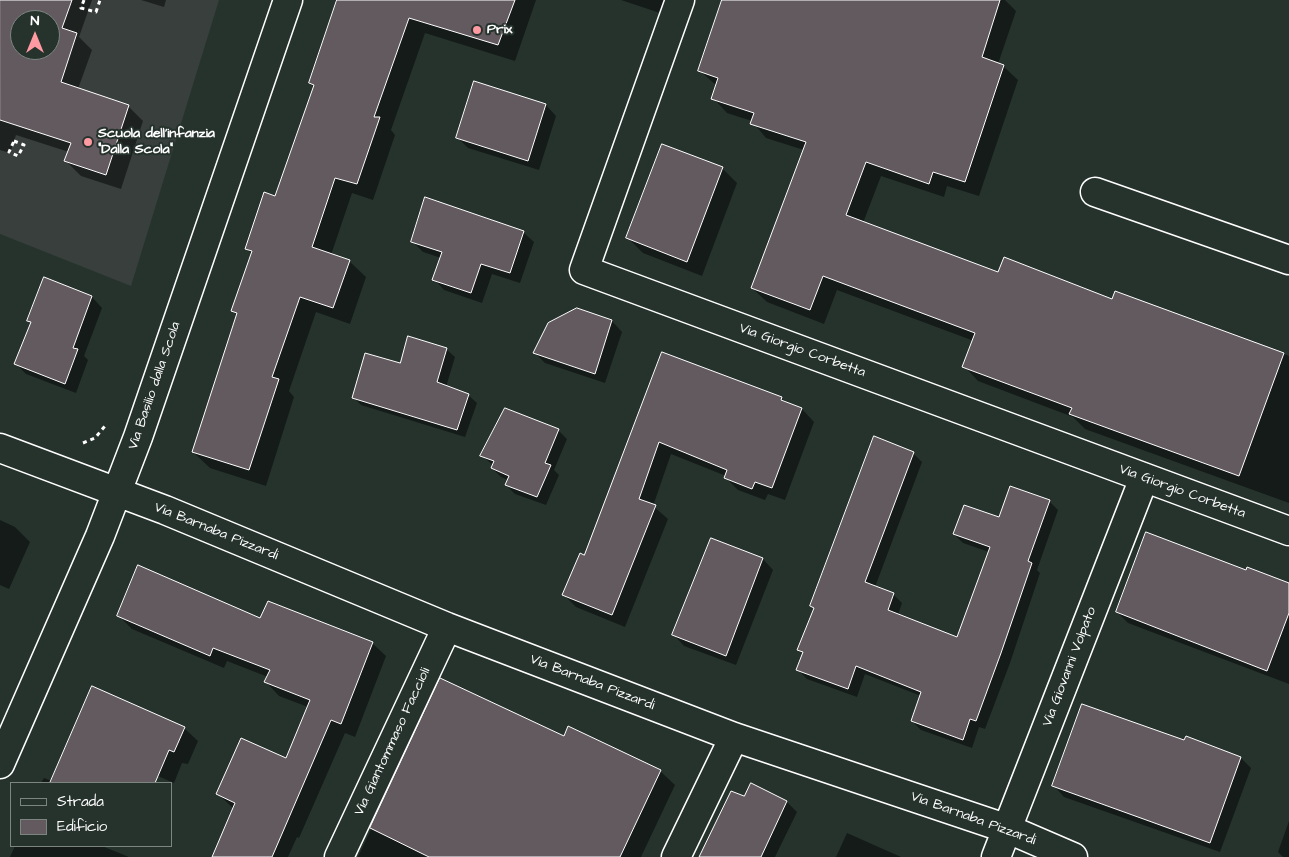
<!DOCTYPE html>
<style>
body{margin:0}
#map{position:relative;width:1289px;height:857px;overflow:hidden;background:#26332d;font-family:"Architects Daughter",sans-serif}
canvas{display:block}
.legend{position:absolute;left:10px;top:782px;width:162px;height:65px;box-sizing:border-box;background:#26332d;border:1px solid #7d8581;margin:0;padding:6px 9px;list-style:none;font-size:15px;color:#fff}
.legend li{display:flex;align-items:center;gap:10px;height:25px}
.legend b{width:25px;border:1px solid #7d8581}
.north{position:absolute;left:10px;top:10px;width:50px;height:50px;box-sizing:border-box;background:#26332d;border:1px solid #7d8581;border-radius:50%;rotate:0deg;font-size:14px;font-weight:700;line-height:20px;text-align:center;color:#fff}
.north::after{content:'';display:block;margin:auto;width:18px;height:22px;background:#ff9aa2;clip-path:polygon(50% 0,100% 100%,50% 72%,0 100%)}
</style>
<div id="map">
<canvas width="1289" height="857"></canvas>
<ul class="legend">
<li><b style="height:6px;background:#26332d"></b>Strada</li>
<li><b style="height:14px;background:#635a60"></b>Edificio</li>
</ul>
<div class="north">N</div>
</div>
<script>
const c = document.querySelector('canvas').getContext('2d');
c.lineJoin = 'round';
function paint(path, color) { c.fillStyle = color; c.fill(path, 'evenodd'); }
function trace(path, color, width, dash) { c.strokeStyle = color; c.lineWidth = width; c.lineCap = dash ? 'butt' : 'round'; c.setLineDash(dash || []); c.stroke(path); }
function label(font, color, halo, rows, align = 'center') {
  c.font = font + ' "Architects Daughter",sans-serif'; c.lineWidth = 4; c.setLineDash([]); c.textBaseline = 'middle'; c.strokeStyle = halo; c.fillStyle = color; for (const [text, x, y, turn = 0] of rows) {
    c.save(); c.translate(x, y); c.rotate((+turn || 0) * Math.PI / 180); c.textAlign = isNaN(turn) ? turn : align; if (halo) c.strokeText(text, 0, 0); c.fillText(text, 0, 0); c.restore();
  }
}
paint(new Path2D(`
 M0,0H219L131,286L0,234ZM20,20H50V50H20Z`), '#383f3c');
paint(new Path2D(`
 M0,0H92L79,37L92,50L78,89L128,106L143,121L121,189L81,176L66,161L69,152L16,135L10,153L0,150ZM20,20H50V50H20Z
 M141,0H166L164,7Z
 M335,0H536L515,61L425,33L391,130L395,135L373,200L352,193L331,255L349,261L366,277L350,324L316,312L289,391L294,397L266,486L210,468L193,452L237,315L233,311L252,254L246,248L276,198L314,87L310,83L337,3Z
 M621,0H664L660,13Z
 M724,0H1005L1016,11L998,64L1003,66L1018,80L979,196L947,186L944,197L881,176L863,223L999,274L1113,301L1115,293L1289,356V503L1085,429L1073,417L978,381L964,366L974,341L837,290L824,324L767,302L752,288L804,150L766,138L752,121L727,113L713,98L717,86L700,71Z
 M474,83L546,105L556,116L539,170L468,148L457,137Z
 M722,168L737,183L702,276L643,253L628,238Z
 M523,232L534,242L520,283L492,274L482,303L444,290L434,279L441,258L423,252L412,241Z
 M45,279L92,297L102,308L84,356L88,360L76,393L26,374L15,363L32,324L29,321Z
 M577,310L612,321L622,332L605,383L545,363L534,352Z
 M446,349L455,357L446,387L468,395L477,403L465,437L361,405L353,397L401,365Z
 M662,354L781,398L787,403L802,409L814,422L785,500L768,494L765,500L738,490L726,478V476L671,454L653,506L668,519L625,627L576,607L564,595L585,557Z
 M558,430L567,439L554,470L559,475L546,505L515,494L506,485L508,480L501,477L492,468L493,465L482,456Z
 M913,453L922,462L875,587L893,594L902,603L898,615L958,639L989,552L963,543L954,534L1049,501L1058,510L1037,570L1040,573L1010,663L985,729L979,727L972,748L921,730L912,721L921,696L865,674L857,697L807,679L798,670L804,654L799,649L815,609L812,606Z
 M0,520L15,527L30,542L9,589L0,585Z
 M711,540L763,559L773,570L736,665L684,646L674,635Z
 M1289,584V684L1128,623L1117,612Z
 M118,615L261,620L372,643L386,656L355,737L345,733L299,838L297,837L288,857H214L234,809L218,794L286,759L308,707L279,696L266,682L268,677L227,661L224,668L132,629Z
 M441,680L564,738L660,771L675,785L641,857H358Z
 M184,728L198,741L188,764L182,763L174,783L125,762L116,783H41L44,778L52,781Z
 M1185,741L1241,758L1251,768L1220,852L1064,797L1054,786Z
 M751,784L787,802L797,812L775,857H701L744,798Z
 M1289,821V857H1283L1278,852Z
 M847,833L901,857H836Z
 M15,846H102L129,857H10Z`), '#0007');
const building = new Path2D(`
 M0,0H72L62,28L77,33L61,82L129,105L106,175L64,161L71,143L0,120ZM20,20H50V50H20Z
 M337,0H515L498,45L409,18L374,117H380L357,184L335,178L312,247L350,260L333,308L300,297L272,377L279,379L249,470L192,452L237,313L231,311L252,251L245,249L264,192L275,196L314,85L309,83Z
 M722,0H1000L982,57L1004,65L965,182L933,172L929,184L866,162L846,215L998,272L1004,257L1112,299L1115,291L1284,353L1239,476L1069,414L1072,408L962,367L975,333L823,276L810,310L751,288L806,142L750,124L754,113L711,99L718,78L698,71Z
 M474,81L546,104L528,161L456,138Z
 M662,144L723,167L687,262L626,238Z
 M425,197L524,231L510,273L481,264L471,293L432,280L442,252L411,242Z
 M44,277L92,296L73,348L78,349L65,384L14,364L31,322L27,321Z
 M577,308L612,320L595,374L533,353L548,323Z
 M408,336L447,348L437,382L469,394L457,430L352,398L365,353L400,363Z
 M662,352L782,397L781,400L802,408L772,488L755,482L752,489L724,478L727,470L659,442L639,499L656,505L612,615L562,595L580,553L584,555Z
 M505,408L559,429L545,463L551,465L537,497L505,485L509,476L491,468L494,461L480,456Z
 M874,436L914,452L865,582L894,593L888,610L957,637L990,547L953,534L964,505L999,517L1010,486L1050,500L1028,561L1032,563L1001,653L976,721L970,719L963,740L911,721L921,692L856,666L848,689L796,670L803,652L797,650L814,608L810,606Z
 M1146,532L1246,570L1247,567L1289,583V613L1267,671L1116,612Z
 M711,538L763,558L726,656L672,635Z
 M138,565L260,618L268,601L373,642L341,724L331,720L272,857H212L235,803L216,794L241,738L286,758L310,700L264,682L270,670L213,648L210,656L117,616Z
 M440,678L564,736L568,726L661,770L620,857H429L370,828Z
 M92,686L185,727L174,752L169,750L155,783H50Z
 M1082,704L1184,740L1186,736L1241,757L1210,843L1052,786Z
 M751,783L787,801L761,857H699L731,791L744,796Z`);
paint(building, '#635a60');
trace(building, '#fff', 1);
const minor = new Path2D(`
 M680,0L584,270L1289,531
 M1095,192L1289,260
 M0,448L165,510L447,627L734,737L1008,829L1073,857
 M0,764L100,536L138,437L288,0
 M339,857L447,627
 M676,857L734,737
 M996,857L1144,478`);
trace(minor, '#fff', 31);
trace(new Path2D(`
 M84,0L81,8L96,12L100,0
 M14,141L24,145L18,156L9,152Z
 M83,443L95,438L105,426`), '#fff', 3, [4, 4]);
trace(minor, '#26332d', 28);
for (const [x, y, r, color] of [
 [477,30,5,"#ff9aa2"],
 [88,142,5,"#ff9aa2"]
]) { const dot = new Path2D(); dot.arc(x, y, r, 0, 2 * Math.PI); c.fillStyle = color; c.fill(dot); trace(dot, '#26332d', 2); }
label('bold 14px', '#fff', '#26332d', [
 ["Prix",487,30],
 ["Scuola dell'infanzia",98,134],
 ["\"Dalla Scola\"",98,150]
], 'left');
label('14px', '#fff', '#26332d', [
 ["Via Giorgio Corbetta",802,351,20],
 ["Via Basilio dalla Scola",155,386,-71],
 ["Via Giorgio Corbetta",1182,492,20],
 ["Via Barnaba Pizzardi",216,532,22],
 ["Via Giovanni Volpato",1070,667,-69],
 ["Via Barnaba Pizzardi",592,683,21],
 ["Via Giantommaso Faccioli",393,742,-65],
 ["Via Barnaba Pizzardi",973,819,20]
]);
</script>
